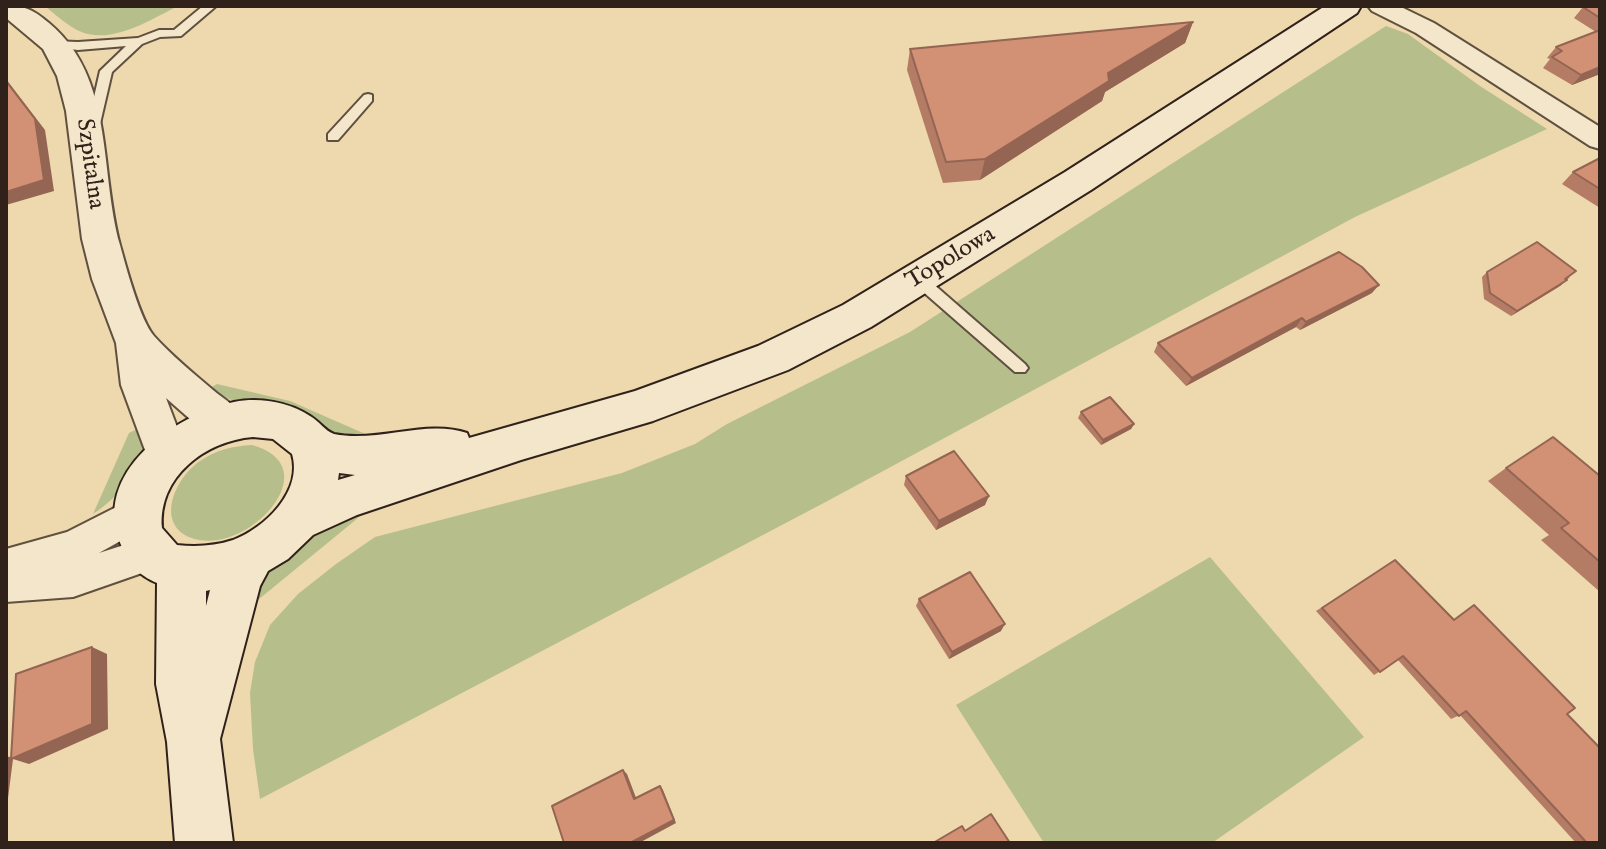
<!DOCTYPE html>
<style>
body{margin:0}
#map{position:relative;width:1606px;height:849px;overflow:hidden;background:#eed8ae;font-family:"IM FELL English",serif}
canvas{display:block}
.frame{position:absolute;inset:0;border:8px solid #30221a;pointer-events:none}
</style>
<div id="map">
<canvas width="1606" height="849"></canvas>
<div class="frame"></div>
</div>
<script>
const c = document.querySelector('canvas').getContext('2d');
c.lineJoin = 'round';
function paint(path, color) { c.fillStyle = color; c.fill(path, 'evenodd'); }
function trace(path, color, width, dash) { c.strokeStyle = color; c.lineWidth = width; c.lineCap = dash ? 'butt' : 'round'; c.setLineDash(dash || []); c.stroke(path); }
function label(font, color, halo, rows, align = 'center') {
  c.font = font + ' "IM FELL English",serif'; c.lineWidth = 6; c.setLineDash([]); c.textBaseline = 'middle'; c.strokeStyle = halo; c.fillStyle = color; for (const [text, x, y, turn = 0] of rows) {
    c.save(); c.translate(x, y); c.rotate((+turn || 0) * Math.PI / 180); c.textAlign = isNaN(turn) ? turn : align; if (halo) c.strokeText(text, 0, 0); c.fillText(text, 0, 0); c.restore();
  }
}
paint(new Path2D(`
 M45,6H178C152,19 118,41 88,34C73,31 56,15 45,6Z
 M1386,26L1408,34L1480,86L1547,129L1355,217L820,505L260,799L253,749L250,693L255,662L270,625L298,594L336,564L375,537L622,473L695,444L727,424L910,332Z
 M217,384L290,401L370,436L369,442L331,435L300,410L285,406L241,404L217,394L212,387Z
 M141,427C150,462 121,496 93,514L129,433Z
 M252,445C328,466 253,550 199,540C153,531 172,480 200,461C216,450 233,446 252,445Z
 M366,508L358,518L253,604L260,577L313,529Z
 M1210,557L1364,737L1212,843H1044L956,705Z`), '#b6bf8c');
const service = new Path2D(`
 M203,6L215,7L181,36L160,37L142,44L112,72L99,128L93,132L89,131L87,128L100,71L126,46L78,50L51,47V41L78,42L138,38L159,30H174Z
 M368,94L372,95V101L338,140H328V134L364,95Z
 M918,274L923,275L1025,364L1028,368L1025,372H1015L913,283L911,279L913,275Z`);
const minor = new Path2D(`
 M1368,6H1399L1434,23L1600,127V149L1590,146L1416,33L1372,11Z
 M136,497L149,501L154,513L149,525L99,553L149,537L162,542L168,554L162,566L73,597L6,602V549L67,532Z`);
const tertiary = new Path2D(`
 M6,6C27,6 33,10 49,23C115,78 99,170 120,245C126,267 140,320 154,336C171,355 193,373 213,390C226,401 239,407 247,423L241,436L226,441L199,427L166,398L188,456L182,469L167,475L152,469L121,385L116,343L92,279L82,239L66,111L57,76L43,49L6,18Z`);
const secondary = new Path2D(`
 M1325,6H1361L1357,13L1091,190L871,327L788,370L653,421L521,460L357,515L313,535L288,559L268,571L260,586L220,739L233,843H175L167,742L156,684L157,583C138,575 129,564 121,545C90,473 174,415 234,402C259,397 289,402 310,416C319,421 325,431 334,434C378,443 426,419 467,433L469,438L635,391L758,346L843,305L1065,172ZM253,437L273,439L292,454C303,491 265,528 233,540C215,546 196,547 177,545L162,528C158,477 205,441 253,437ZM339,473L355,475L338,480ZM210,590L206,606V591Z`);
trace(service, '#60503f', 4);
trace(minor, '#60503f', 4);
trace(tertiary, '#60503f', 4);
trace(secondary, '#30221a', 4);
paint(service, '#f4e6ca');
paint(minor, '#f4e6ca');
paint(tertiary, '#f4e6ca');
paint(secondary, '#f4e6ca');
paint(new Path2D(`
 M1600,6V74L1572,85L1543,68L1550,59L1547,58L1556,47L1596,32L1574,18L1583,7Z
 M1193,22L1185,43L1105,92L1102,101L980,180L943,183L907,70L910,49Z
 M1600,158V208L1562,184L1573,172Z
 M1487,272L1570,277L1560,286L1511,316L1484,299L1482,277Z
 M1372,293L1300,330L1296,327L1186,386L1154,352L1158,343Z
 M1081,412L1134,424L1131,429L1101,445L1078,418Z
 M1506,468L1600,476V592L1541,540L1549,535L1488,481Z
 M906,476L985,505L936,530L904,485Z
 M1395,560L1454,619L1474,605L1567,714L1600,843H1576L1460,715L1451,719L1398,660L1374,675L1316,611Z
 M919,599L1001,631L949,659L916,606Z`), '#b57c65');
paint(new Path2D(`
 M1193,22L1185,43L1105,92L1102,101L980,180L985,159L1108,73Z
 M1600,67V74L1572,85L1581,75Z
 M6,79L45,130L54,191L6,205Z
 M1567,280L1560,286L1511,316L1517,311Z
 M1379,285L1372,293L1300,330L1306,322Z
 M1302,318L1296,327L1186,386L1192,378Z
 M1134,424L1131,429L1101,445L1103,440Z
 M989,496L985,505L936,530L939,521Z
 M1005,624L1001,631L949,659L952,652Z
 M92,647L107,654L108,729L29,764L13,759L6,814V756L13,758Z
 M623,770L627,774L638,803L634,799Z
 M660,786L663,790L676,823L639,843H630Z`), '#936552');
const building = new Path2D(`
 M1585,6H1600V18L1583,7Z
 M1193,22L1108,73L1109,81L985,159L946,162L910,49Z
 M1600,30V67L1581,75L1552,57L1562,51L1556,47Z
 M6,81L35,119L44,180L6,192Z
 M1600,158V189L1573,172Z
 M1537,242L1576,271L1565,279L1567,280L1517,311L1490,293L1487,272Z
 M1339,252L1362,267L1379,285L1306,322L1302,318L1192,378L1158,343Z
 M1110,397L1134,424L1103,440L1081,412Z
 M1553,437L1600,476V562L1561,528L1569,523L1506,468Z
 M954,451L989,496L939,521L906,476Z
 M1395,560L1454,620L1474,605L1575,708L1567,714L1600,748V843H1587L1466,711L1459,716L1403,656L1380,672L1322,608Z
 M970,572L1005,624L952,652L919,599Z
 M92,647V724L11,759L16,674Z
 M623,770L634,799L660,786L674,820L630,843H564L552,806Z
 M991,814L1010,843H933L962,826L965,831Z`);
paint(building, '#d29075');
trace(building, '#936552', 2);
label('24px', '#30221a', '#f4e6ca', [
 ["Szpitalna",89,164,82],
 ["Topolowa",951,259,-31]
]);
</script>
